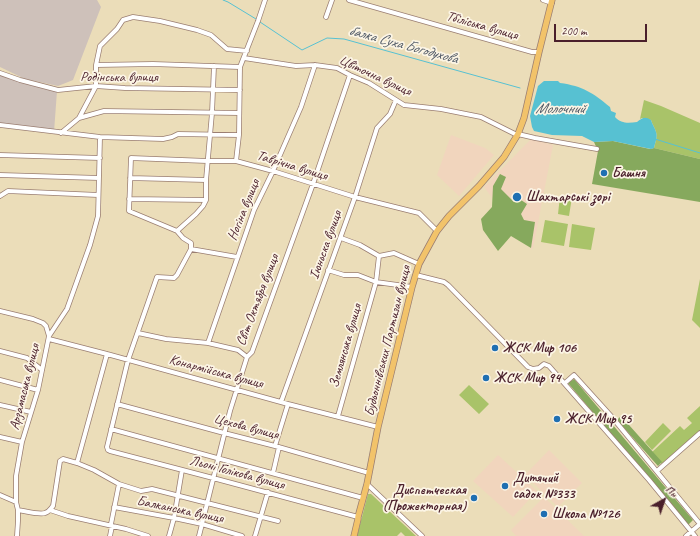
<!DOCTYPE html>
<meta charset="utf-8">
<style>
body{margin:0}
#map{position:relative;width:700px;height:536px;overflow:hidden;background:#ebddb9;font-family:Caveat,sans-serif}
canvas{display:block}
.north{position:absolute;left:644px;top:480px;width:40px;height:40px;-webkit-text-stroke:3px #fcf5e5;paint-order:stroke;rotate:40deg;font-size:11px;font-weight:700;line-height:16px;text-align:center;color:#4a1f2b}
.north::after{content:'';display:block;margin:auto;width:14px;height:18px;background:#4a1f2b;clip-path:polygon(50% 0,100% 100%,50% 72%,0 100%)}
.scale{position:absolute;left:554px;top:24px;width:93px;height:18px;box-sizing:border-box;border:2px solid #4a1f2b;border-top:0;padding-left:5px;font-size:12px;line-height:14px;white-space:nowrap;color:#4a1f2b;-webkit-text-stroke:3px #fcf5e5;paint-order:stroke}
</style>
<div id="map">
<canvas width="700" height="536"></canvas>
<div class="north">Пн</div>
<div class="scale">200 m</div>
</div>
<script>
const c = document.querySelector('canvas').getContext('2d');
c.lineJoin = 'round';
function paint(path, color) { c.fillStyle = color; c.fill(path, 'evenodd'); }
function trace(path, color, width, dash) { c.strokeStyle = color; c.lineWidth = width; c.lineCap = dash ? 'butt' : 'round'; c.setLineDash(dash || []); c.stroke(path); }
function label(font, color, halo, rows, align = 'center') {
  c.font = font + ' Caveat,sans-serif'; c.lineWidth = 3.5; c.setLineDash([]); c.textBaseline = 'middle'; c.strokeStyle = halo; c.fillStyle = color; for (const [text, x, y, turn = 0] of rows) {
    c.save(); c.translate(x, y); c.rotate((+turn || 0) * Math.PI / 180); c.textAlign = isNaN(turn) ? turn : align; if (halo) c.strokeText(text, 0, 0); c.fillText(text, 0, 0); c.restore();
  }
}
paint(new Path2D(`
 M451,135L485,148L494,155L459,196L437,175Z
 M531,139L553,145L533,249L512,234L499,207L484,187Z
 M549,450L582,483L558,507L525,475Z
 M498,455L537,491L513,517L473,481Z
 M544,497L584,536H516L511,530Z`), '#f1d5bd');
paint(new Path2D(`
 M0,0H97L101,7L73,80L58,86L25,79L0,67Z
 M0,74L57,91L54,132L0,124Z`), '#cec1ba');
paint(new Path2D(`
 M644,100L661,106L700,123V159L654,148C655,143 658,137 656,132C655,128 652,124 651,120L642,118L640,119Z
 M560,196L572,197L569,216L558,214Z
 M545,220L568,224L564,246L541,242Z
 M572,224L595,228L591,250L569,247Z
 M700,279V328L692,320Z
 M469,385L489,404L479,414L459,395Z
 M700,406V433L662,464L651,453L680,426L684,430L692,423L687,418Z
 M663,423L671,431L652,450L645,442Z
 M368,494H371L416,536H405L401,532L397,536H357Z`), '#a9c369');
paint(new Path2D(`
 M613,141L650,149L654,148L700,159V202L592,184L598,151L594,142Z
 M500,174L506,177L501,189L514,202L521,200L527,204L521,214L524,220L535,222L531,248L511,236L498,251L483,230L481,219L492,207L493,186Z
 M574,379L693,520L688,525L568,383Z
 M621,416L662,462L658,466L617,420Z`), '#86a95d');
paint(new Path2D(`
 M544,81H558L560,83C583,86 593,93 610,107L611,111L616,113L615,117C621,124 629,123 637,122C642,118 645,116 651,120C652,124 655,128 656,132C658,137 655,143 654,148L651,149L613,141L594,142L582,136L552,135L534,131L532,127L530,116L538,86Z`), '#57c1d2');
trace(new Path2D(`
 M223,0L228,2L256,19
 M260,22L302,50L327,38L344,39L520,88
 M655,139L700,153`), '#57c1d2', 1);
const minor = new Path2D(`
 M349,0L532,52H539
 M543,0L552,3
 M326,17L332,0
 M244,58L296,66L315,65L337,68L350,75L369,83L404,105L441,109L481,117L517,135
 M96,65L153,64L240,67
 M0,73L20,80L58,90L96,86L125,88L240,90
 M79,118L96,86V65L100,46L117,29L123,20L133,17L160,21L197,30L211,35L227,49L247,51
 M0,125L100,137L163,139L172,137L178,134L239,135
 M61,133L79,118L104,111L239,113
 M518,134L535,138L597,149
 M0,155L100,158
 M236,161L239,135L240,67L258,21L265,0
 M0,175L99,178
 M130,178L206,180
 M0,196L8,191L98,195
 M129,199L206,200
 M177,231L196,214L203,206L206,200V180L212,113L214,66
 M341,238L360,245L379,256L394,253L419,264
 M191,249L177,275L174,278L157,277L128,360L107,447L108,450L110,451L213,478L358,517
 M237,257L191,249V243L183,238L177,231L129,211L131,158L207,161H236L273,171L355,197L419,213L437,231
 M328,270L344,275H358L376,282L412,287
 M416,275L444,282L448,285L528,367L533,369L539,368L544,364L549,366L649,480L695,536
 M0,311L33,319L43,323L46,326L49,336L38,390L22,442L16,476V502L18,510V521L17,536
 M138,333L166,339L208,343L238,350L247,357
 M49,336L67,309L90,245L98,216L100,137
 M49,339L107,354L288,404L378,427
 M208,343L254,210L273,171L301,107L315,65
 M0,351L27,358L42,370
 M0,380L38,390
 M565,383L574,375L612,417L700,524
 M281,402L355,197L377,128L390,114L396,100
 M117,404L224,433L275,446L369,473
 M0,405L31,412
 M338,416L376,282L379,256
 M111,429L363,498
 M0,437L22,442
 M275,446L288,404
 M77,463L107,354
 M657,471L700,433
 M273,473L279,447
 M367,484L422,536
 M0,495L16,502
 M114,507L174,518L202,524L242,536
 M18,510C25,511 39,515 45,513C49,512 51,508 53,506L60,461L63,459L77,463L94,470L119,484L141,491L152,489L278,521
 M50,510L68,516L126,529L148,536
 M110,536L112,526L111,524L119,484
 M169,536L174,518L182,470
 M199,536L230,411L247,357L252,352L313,184L350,75
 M255,536L268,492
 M686,536L700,524`);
const major = new Path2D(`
 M354,536L358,519V517L367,484L378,427L412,287L419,264L437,231L449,216L479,186L504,157L518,134L524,118L539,52L552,0`);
trace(minor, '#9a7e72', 5.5);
trace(major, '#9a7e72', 7);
trace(minor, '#fff', 4);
trace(major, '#f2c36a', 5.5);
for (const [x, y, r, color] of [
 [604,173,4,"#1f6fb2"],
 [517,197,5,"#1f6fb2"],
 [495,348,4,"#1f6fb2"],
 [486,378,4,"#1f6fb2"],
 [557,419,4,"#1f6fb2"],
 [505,486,4,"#1f6fb2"],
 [474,498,4,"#1f6fb2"],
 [544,514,4,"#1f6fb2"]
]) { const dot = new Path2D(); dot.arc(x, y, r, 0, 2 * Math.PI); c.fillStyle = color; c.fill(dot); trace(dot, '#fcf5e5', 1.5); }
label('14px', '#4a1f2b', '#fcf5e5', [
 ["Тбіліська вулиця",482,26,16],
 ["Цвiточна вулиця",375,76,25],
 ["Родінська вулиця",119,77],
 ["Таврічна вулиця",292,166,17],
 ["Ногіна вулиця",244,210,-68],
 ["Iюньска вулиця",326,245,-70],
 ["Світ Октября вулиця",258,300,-69],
 ["Будьоннівських Партизан вулиця",388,341,-76],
 ["Землянська вулиця",346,346,-74],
 ["Конармійська вулиця",216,372,15],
 ["Арзамаська вулиця",25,387,-76],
 ["Цехова вулиця",246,427,15],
 ["Льоні Голікова вулиця",237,473,15],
 ["Балканська вулиця",180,510,12]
]);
label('bold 14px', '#4a1f2b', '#fcf5e5', [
 ["Башня",612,173],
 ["Шахтарські зорі",526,197],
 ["ЖСК Мир 106",503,348],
 ["ЖСК Мир 94",494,378],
 ["ЖСК Мир 95",565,419],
 ["Дитячий",513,478],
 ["садок №333",513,494],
 ["Диспетческая",466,490,"right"],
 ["(Прожекторная)",466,506,"right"],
 ["Школа №126",552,514]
], 'left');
label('italic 15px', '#4f5865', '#fcf5e5', [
 ["балка Суха Богодухова",403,45,15],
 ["Молочний",560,109]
]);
</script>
